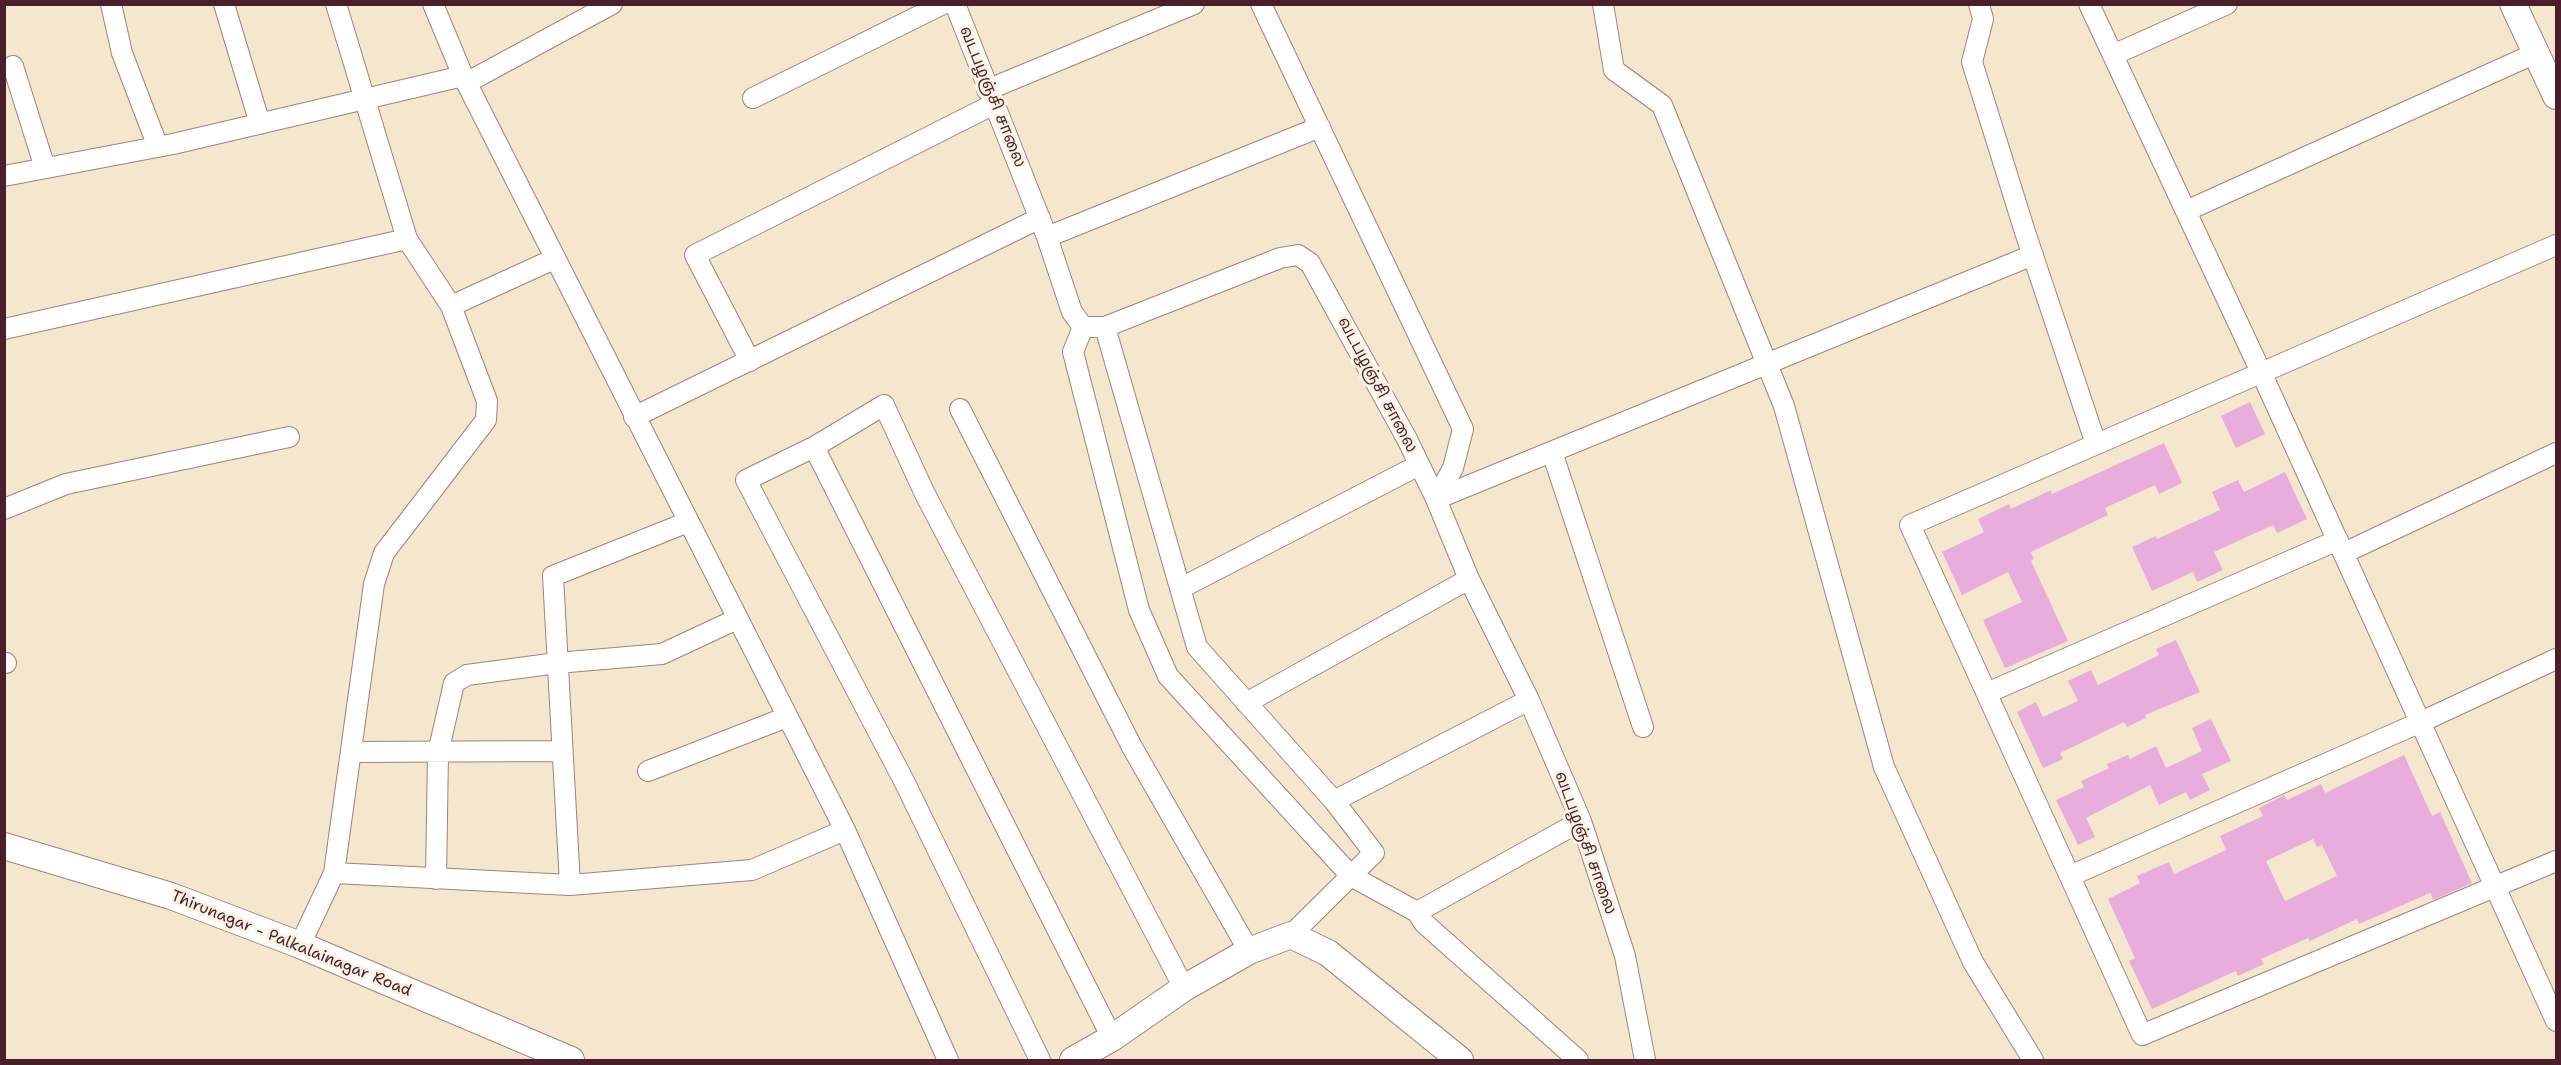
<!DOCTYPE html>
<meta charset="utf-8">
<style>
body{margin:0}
#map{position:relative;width:2561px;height:1065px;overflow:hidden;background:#f4e7cd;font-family:"Shantell Sans",sans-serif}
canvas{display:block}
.frame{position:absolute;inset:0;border:6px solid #4a1f2b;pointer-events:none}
</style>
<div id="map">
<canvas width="2561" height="1065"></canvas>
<div class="frame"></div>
</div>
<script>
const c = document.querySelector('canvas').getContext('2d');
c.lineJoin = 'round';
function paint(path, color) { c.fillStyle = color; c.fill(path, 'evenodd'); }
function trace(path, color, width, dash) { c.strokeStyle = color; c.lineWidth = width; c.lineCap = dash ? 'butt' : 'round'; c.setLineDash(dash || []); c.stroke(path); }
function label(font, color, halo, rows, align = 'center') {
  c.font = font + ' "Shantell Sans","Noto Sans Tamil",sans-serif'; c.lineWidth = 6; c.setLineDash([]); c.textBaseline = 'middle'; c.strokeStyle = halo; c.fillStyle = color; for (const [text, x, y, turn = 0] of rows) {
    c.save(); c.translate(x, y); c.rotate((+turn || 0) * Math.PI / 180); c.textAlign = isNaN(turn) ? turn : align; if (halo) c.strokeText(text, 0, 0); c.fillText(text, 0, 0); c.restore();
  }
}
paint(new Path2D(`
 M2250,402L2265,434L2236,448L2221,416Z
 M2164,443L2182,483L2159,494L2155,485L2105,508L2108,515L2031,552L2034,559L2031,561L2068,641L2005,668L1983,620L2022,602L2008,572L1962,595L1942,552L1984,532L1978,519L2009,504L2011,509L2051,490L2052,494Z
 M2285,472L2307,519L2277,533L2273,525L2214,552L2223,570L2197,582L2193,572L2152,591L2132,547L2156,536L2157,539L2220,510L2212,492L2238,480L2244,492Z
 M2176,640L2200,692L2145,715L2146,718L2127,727L2124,722L2087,740L2060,753L2063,759L2043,768L2017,712L2036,702L2043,717L2078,701L2068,681L2091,670L2098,685L2159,655L2156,649Z
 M2211,719L2231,761L2202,774L2210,790L2190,800L2186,792L2159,805L2150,785L2086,818L2095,837L2078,845L2056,800L2084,787L2081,781L2109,768L2107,764L2128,755L2130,759L2156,746L2166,768L2202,751L2192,728Z
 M2404,755L2432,816L2440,812L2472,883L2433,900L2430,893L2359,924L2357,919L2310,941L2308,938L2261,959L2264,964L2238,976L2236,971L2152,1009L2129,961L2135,958L2108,899L2140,883L2137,876L2169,862L2174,874L2226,850L2220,836L2263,816L2259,808L2284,795L2287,800L2321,784L2325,793ZM2313,839L2317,847L2322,845L2337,876L2285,901L2266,861Z`), '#e9addd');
const minor = new Path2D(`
 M111,4L122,53L158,147
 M224,4L260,124
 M336,4L407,239
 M433,4L463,76
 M955,4L1047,237L1072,312L1083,327H1105L1280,258L1298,255L1310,263L1407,439L1436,499L1469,579L1529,700L1581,821L1625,956L1645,1060
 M1261,4L1463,429L1453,468L1436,499
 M1603,4L1614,70L1662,105L1784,406L1884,767L1973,962L2033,1060
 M1979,4L1983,19L1972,62L2025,232L2096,444
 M2089,4L2261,372L2556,1021
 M2113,55L2227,4
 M13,66L45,168
 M466,83L612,4
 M987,90L1194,4
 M753,98L943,4
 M4,176L173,144L463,76L845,830L948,1060
 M2186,211L2536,53
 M1047,237L1320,127
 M2556,245L1910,525L2142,1035L2556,861
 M1083,327L1073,352L1139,610L1168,676L1351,876L1417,912L1424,923L1578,1060
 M1105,327L1197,647L1334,801L1374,853L1291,935
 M4,329L407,239L451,306
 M750,361L695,255L994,104
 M960,409L1132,747L1249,951
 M634,417L1040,218
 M814,447L884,405L925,494L1184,988
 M1552,452L1643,727
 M1436,499L2033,255
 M4,509L66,484L289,437
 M688,522L553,576L570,885L752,870L845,830
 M2344,553L2556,453
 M1181,588L1419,465
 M4,663H6
 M1987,693L2338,540
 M1246,703L1469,579
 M352,752L562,751
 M648,771L787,717
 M1334,801L1529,700
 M334,873L374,584L384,553L486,420L487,401L451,306L554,259
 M2070,876L2421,722L2556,659
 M436,879L438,753L454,683L467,675L557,663L662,654L737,619
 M1417,912L1581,821
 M300,945L334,873L570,885
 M1040,1060L904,781L746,480L814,447L1112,1038`);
const major = new Path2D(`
 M2513,4L2556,96
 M4,846L171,896L300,945L571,1060
 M1073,1060L1112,1038L1184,988L1249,951L1291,935L1328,953L1460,1060`);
trace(minor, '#9f837c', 22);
trace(major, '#9f837c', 28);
trace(minor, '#fff', 20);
trace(major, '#fff', 26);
label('16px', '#4a1f2b', '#fcf5e5', [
 ["வடபழஞ்சி சாலை",992,97,68],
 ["வடபழஞ்சி சாலை",1377,385,62],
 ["வடபழஞ்சி சாலை",1585,843,70],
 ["Thirunagar - Palkalainagar Road",291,944,22]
]);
</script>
